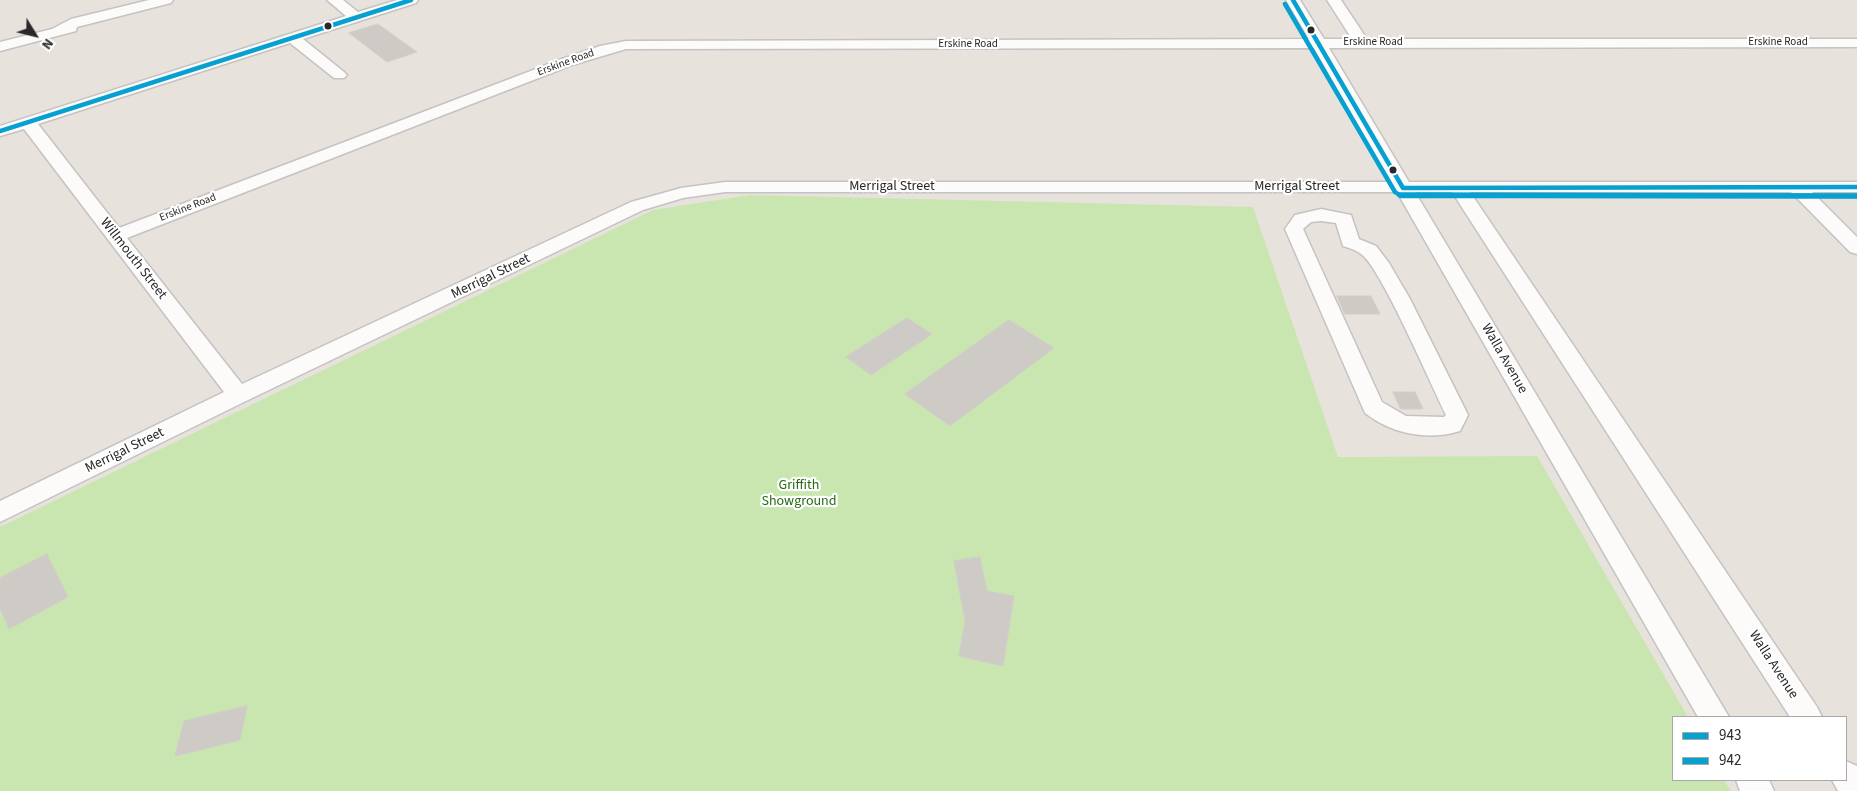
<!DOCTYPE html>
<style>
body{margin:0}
#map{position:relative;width:1857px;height:791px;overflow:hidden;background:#e8e2dc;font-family:"Source Sans 3",sans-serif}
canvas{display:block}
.legend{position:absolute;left:1672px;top:716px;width:175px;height:65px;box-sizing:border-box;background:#fff;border:1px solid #a9a9a9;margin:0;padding:6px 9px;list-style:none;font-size:15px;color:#282828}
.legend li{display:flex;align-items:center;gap:10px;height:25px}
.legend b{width:25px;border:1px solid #a9a9a9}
.north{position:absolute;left:10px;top:10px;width:50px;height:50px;-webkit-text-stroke:4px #fff;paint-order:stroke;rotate:126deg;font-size:14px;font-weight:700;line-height:20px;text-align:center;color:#282828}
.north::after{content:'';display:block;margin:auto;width:18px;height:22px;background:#282828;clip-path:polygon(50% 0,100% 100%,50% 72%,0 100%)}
</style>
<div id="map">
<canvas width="1857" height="791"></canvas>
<ul class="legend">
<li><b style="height:6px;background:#06a0d1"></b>943</li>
<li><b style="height:6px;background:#06a0d1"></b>942</li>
</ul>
<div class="north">N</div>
</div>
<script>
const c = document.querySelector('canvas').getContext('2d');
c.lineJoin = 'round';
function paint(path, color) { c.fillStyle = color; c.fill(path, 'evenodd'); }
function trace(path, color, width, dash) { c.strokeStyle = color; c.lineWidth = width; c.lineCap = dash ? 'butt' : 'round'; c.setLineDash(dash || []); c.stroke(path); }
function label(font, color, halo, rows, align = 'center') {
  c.font = font + ' "Source Sans 3",sans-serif'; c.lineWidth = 4.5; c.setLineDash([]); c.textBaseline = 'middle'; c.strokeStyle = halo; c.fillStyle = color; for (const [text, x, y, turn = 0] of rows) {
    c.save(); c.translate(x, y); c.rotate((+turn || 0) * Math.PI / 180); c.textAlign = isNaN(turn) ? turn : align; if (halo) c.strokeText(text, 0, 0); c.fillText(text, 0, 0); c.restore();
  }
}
paint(new Path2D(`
 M750,195L1253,207L1338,457L1537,456L1688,717H1673V780H1724L1731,791H0V527L653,210Z`), '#c9e6b1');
const building = new Path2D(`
 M378,24L417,52L387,62L349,33Z
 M1337,296H1371L1380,314H1345Z
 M907,318L932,334L871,375L846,357Z
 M1009,320L1054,348L950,426L905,394Z
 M1393,392H1415L1423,409H1401Z
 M47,554L68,597L9,629L0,609V578Z
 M980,557L987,591L1014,596L1003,666L959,656L965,621L954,561Z
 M247,706L240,740L175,756L184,721Z`);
paint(building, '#cecac6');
trace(building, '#d2cec9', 1);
const minor = new Path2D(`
 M149,0H173L171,3L77,27L76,31L0,51V42L52,29L71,19Z
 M327,0H343L358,12L397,0H418L416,3L303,39L344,72L347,75L344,78H334L290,43L38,124L119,228L562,59L600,46L626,41L1309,39L1286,0H1300L1324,39H1352L1327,0H1341L1367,39H1857V47L1329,48L1409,182H1857V192H1812L1857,237V254L1850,252L1791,192H1470L1817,707L1822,717H1790L1452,192H1415L1729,717H1698L1397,192H725L683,198L643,210L246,401L0,522V501L224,392L24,129L0,136V126L346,16ZM1314,48L1390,182H725L681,188L631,202L242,384L127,238L572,65L626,49Z
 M1321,209L1351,215L1359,239L1376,246L1389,263L1410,299L1468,415L1460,431C1427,441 1392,434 1365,413L1285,229L1295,215ZM1321,221L1336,223L1343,246C1349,248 1356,250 1361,254C1380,266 1432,387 1446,415L1444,417L1406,416L1382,402L1303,229L1311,222Z
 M1846,761L1857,766V791H1838L1832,780H1846Z
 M1736,780H1769L1774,791H1740Z`);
trace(minor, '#c4c2c3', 3);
paint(minor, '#fcfbfa');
trace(new Path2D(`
 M1293,0L1403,188L1857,187
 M0,131L411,0`), '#06a0d1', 4.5);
trace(new Path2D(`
 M1285,4L1395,192L1401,196H1857`), '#06a0d1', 4.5);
trace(new Path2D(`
 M1400,195L1857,196`), '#06a0d1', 5.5);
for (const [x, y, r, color] of [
 [328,26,4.5,"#282828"],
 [1311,30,4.5,"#282828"],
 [1393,170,4.5,"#282828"]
]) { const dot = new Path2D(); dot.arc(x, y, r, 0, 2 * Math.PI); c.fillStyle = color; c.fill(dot); trace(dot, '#fff', 2); }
label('11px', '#282828', '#fff', [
 ["Erskine Road",1373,43],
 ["Erskine Road",1778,43],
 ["Erskine Road",968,45],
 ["Erskine Road",566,63,-20],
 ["Erskine Road",188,208,-21]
]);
label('14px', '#282828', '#fff', [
 ["Merrigal Street",892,187],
 ["Merrigal Street",1297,187],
 ["Willmouth Street",133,259,52],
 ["Merrigal Street",491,277,-26],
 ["Walla Avenue",1504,359,60],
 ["Merrigal Street",125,451,-26],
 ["Walla Avenue",1773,665,57]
]);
label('14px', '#276b13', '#fff', [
 ["Griffith",799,486],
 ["Showground",799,502]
]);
</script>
